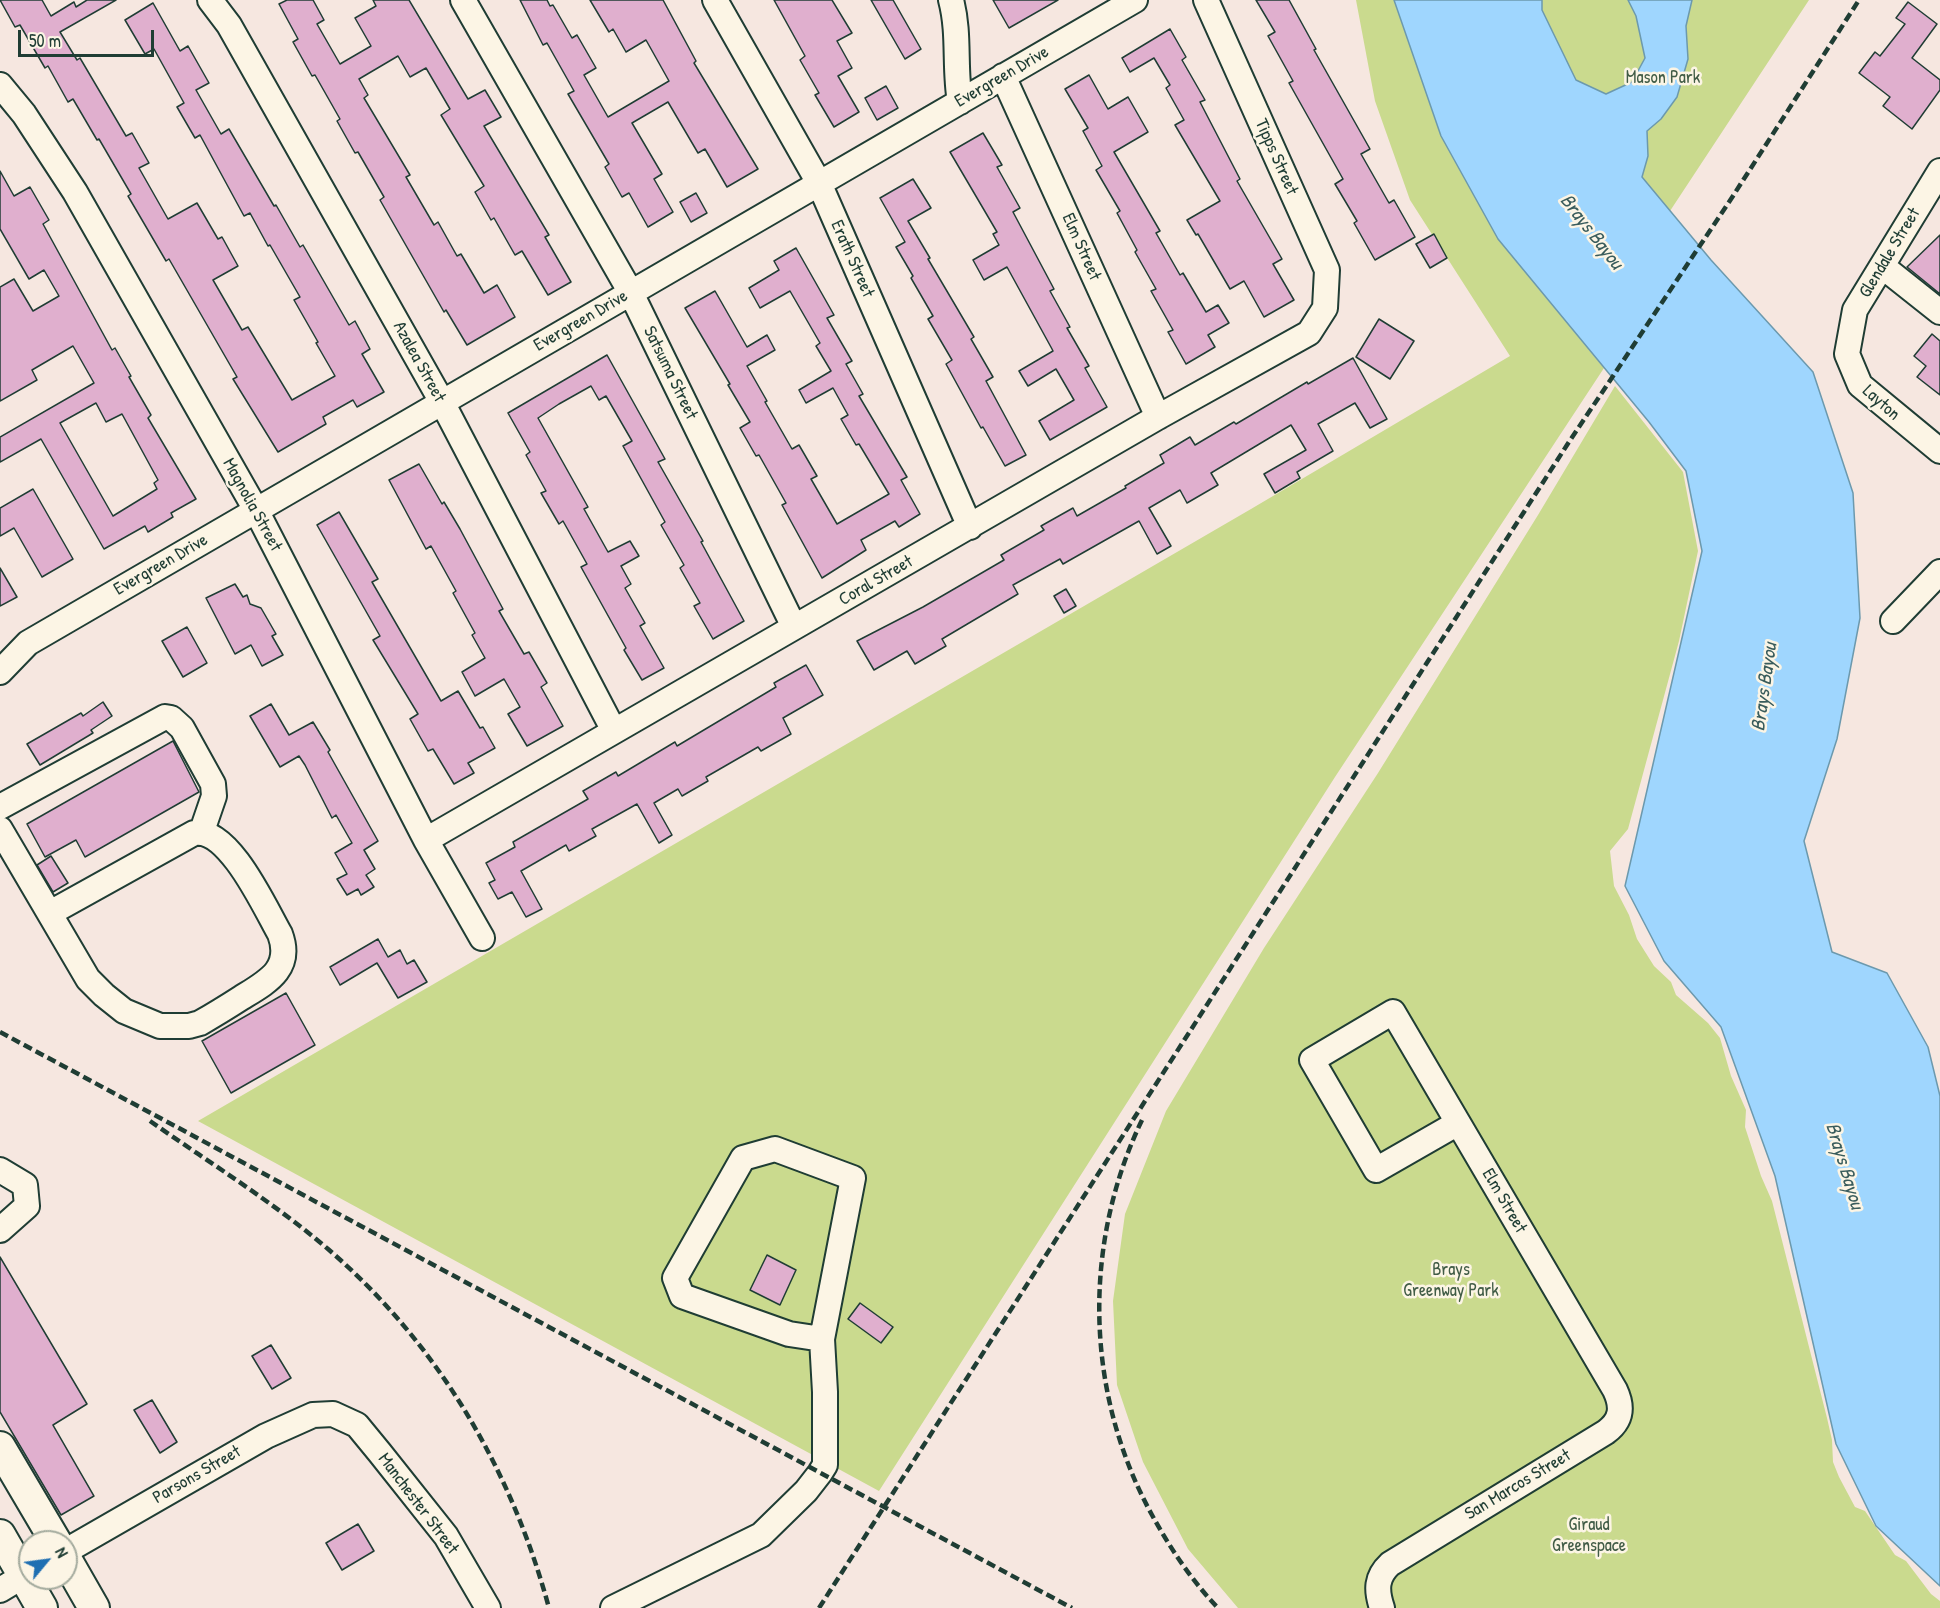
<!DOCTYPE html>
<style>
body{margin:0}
#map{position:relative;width:1940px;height:1608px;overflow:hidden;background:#f6e7e0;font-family:"Patrick Hand",sans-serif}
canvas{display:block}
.north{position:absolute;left:18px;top:1530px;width:60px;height:60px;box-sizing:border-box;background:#fcf5e5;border:2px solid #a4ab9e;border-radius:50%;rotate:61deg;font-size:16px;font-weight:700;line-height:24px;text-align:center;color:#1f3d34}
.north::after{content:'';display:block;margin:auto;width:21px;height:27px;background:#1f6fb2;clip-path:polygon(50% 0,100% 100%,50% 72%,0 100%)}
.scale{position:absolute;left:18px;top:30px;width:136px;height:27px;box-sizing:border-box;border:3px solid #1f3d34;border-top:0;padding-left:8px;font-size:18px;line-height:21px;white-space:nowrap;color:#1f3d34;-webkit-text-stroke:4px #fcf5e5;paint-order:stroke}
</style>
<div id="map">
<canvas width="1940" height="1608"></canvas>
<div class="north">N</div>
<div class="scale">50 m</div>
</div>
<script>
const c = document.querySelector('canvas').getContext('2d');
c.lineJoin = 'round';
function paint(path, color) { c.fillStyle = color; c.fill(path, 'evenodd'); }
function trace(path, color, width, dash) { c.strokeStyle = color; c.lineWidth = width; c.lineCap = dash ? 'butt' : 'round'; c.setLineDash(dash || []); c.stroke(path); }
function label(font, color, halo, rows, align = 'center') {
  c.font = font + ' "Patrick Hand",sans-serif'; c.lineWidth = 5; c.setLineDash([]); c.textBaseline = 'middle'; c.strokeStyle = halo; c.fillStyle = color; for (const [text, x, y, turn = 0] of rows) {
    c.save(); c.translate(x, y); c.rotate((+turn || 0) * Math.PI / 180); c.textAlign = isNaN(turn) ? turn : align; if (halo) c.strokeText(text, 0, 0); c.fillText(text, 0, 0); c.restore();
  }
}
paint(new Path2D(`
 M1356,0H1394L1441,136L1498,239L1604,368L1335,777L879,1491L198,1121L1251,509L1510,356L1410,200L1375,101Z
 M1532,0H1809L1670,211L1597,123Z
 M1615,386L1683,472L1698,551L1679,641L1628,829L1610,851L1614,886L1629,915L1637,939L1654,966L1671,982L1676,995L1708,1023L1720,1038L1731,1076L1746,1110L1745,1127L1761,1176L1772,1201L1827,1418L1832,1440L1833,1462L1839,1477L1855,1507L1865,1511L1895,1555L1906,1561L1931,1594L1940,1601V1608H1238L1188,1549L1143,1462L1117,1385L1113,1301L1125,1214L1166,1111L1264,948L1378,773L1538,515Z`), '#cada8e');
const water = new Path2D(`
 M1394,0H1542V10L1576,80L1606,94L1632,82L1645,58L1636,16L1628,0H1692L1686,26L1688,59L1677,97L1661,119L1647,131L1648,156L1642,177L1711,260L1813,372L1853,493L1860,618L1837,739L1804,841L1832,952L1887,973L1928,1047L1940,1096V1586L1876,1526L1836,1444L1775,1176L1721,1027L1664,961L1625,886L1702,551L1686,471L1649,422L1498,239L1441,136Z`);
paint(water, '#9fd6fe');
trace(water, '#6c99ad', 1.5);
const building = new Path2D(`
 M0,0H42L51,16L74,2L76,7L87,0H116L60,32L77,60L80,58L126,136L132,133L149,163L139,168L168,219L197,203L218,239L222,237L238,266L213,280L242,330L248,327L292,400L335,376L316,343L318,342L294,300L300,297L270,245L268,246L250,213L244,216L200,135L195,138L177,107L184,103L154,49L145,54L125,20L153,3L180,51L188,46L209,83L196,90L221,134L229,129L274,206L276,205L300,247L303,245L349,325L355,321L370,349L362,354L384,392L357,407L353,400L323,417L326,424L278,452L233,379L237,377L169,259L166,261L128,196L131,194L99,139L97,140L73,99L68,102L48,66L45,68L20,25L15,27Z
 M287,0H313L324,20L317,24L340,64L371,46L355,18L376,6L373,0H409L468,99L485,90L501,117L484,126L549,235L545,237L571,282L548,295L522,251L515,255L494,218L491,220L475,192L484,186L441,115L450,109L426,68L410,77L398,56L359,79L368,95L364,98L410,175L406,177L434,225L438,222L457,256L461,254L484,293L497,285L515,317L467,345L446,310L444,312L380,200L384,197L358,152L355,153L337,121L340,119L315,75L312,76L293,42L298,39L279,4Z
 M520,0H547L550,6L553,5L572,38L577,35L596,68L584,75L608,117L669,81L646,40L626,52L613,29L609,32L590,0H663L696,61L694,63L758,169L727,187L705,149L698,153L668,102L632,123L662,174L654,179L673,212L648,227L629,193L622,197L605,167L609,164L568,94L574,91L547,43L543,45Z
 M774,0H832L852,33L837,41L852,68L838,76L859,112L834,127L815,95L819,93L800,60L805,56Z
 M871,0H893L921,49L905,59Z
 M993,0H1058L1009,28Z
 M1256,0H1289L1316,49L1314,50L1370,149L1361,154L1389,203L1394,200L1415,237L1375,260L1354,223L1357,221L1335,184L1343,179L1289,83L1293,81L1268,36L1275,32Z
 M1908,2L1937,24L1912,58L1940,80V90L1912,129L1883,106L1890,97L1859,73L1875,52L1880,56L1905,24L1896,18Z
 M1170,29L1186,57L1182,60L1205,100L1200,102L1240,179L1237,181L1282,259L1273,264L1294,300L1264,317L1244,281L1230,289L1198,234L1196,235L1187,220L1220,201L1175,125L1184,120L1166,88L1170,85L1154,58L1130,72L1122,58Z
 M1089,75L1108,109L1128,97L1148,132L1114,152L1160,231L1156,233L1180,275L1183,273L1206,312L1218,305L1229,323L1208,335L1215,347L1186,364L1168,332L1173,330L1151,291L1156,289L1135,252L1137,250L1117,213L1120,211L1096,170L1102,166L1083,131L1088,128L1065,89Z
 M886,86L898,108L877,120L865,98Z
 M983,133L1002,165L997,167L1020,208L1013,212L1054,289L1050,291L1070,327L1067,328L1089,366L1085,368L1107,407L1050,440L1039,421L1074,400L1056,369L1028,386L1019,371L1053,351L1052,349L1007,267L984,280L973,260L999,245L993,234L997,232L950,152Z
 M0,171L14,196L30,187L49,220L43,224L112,350L115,348L131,376L129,377L151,415L148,418L196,499L171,513L173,517L148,532L145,526L104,549L41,439L0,462V437L94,383L73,346L32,370L37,380L0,401V287L14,279L33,311L59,296L44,270L29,279L0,229ZM96,403L106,422L122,414L158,480L154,483L157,489L113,516L60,423Z
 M913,179L931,208L908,221L930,258L928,259L974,337L971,339L993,377L986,381L1026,455L1005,466L983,427L981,428L946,364L952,360L928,319L933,316L911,278L913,276L896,247L905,242L880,198Z
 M696,193L707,213L691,222L680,202Z
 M1434,234L1447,258L1430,268L1416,244Z
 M1940,235V294L1907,267Z
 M796,248L834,315L827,318L852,361L846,364L863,394L859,396L907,477L901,480L920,514L899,527L895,521L861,540L866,550L822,578L782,505L786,503L759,455L756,456L740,428L750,422L728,385L730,384L685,308L715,291L747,347L767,335L775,350L747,366L767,401L765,402L792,449L799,445L817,476L811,479L837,524L889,494L859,444L856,445L841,419L848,415L833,388L806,403L799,390L831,371L816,346L820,343L790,291L760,308L749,288L779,270L774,261Z
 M1379,319L1414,341L1390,379L1356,357Z
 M1932,334L1940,341V395L1917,377L1926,366L1914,356Z
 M607,355L665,459L658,462L703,541L701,542L744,621L713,639L694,606L700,603L680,568L684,565L661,525L665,522L623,446L632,441L606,396L599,400L591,386L559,404L538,418L588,507L584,509L608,552L630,541L639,556L621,566L631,584L625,588L645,623L640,626L664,668L642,680L624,650L626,648L581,567L587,564L563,521L559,524L541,493L546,491L526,455L530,452L508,413Z
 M1353,358L1387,419L1370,428L1355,403L1318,424L1333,451L1297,472L1300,478L1275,493L1264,474L1306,450L1291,425L1211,473L1218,485L1187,503L1180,490L1149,508L1171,546L1157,554L1139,521L1063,564L1060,559L1013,585L1018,594L942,639L946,646L915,664L907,651L874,670L857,641L923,607L1004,560L1001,555L1044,530L1041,526L1073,508L1077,516L1126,488L1125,486L1164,463L1160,455L1190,437L1195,445L1234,422L1236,424L1307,382L1308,384Z
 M419,464L442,504L444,502L460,529L503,609L499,611L524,654L529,652L547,683L541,687L563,726L527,746L508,714L520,707L504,679L475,696L462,672L485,658L472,635L475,633L453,593L456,591L431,546L426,549L389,480Z
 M33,489L73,559L42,577L14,528L0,536V508Z
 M339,512L378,579L372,582L441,701L458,691L480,728L483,727L495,748L468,763L474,773L454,784L433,749L428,751L410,719L418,714L373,640L380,636L317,525Z
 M0,568L17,597L0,606Z
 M235,584L243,597L247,595L250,604L261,608L276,634L272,636L283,655L262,666L251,645L235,654L206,598Z
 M1066,589L1076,606L1064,613L1054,596Z
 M187,627L207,663L183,677L162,641Z
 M806,665L823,695L783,718L791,734L761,751L758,747L706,777L708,781L682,796L678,789L654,803L672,835L659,843L637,804L592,829L596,836L569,851L566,845L521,871L542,909L526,917L512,892L498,899L489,883L495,880L486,863L515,847L513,842L588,799L583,791L616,772L618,776L675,742L677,746L776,687L774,683Z
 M103,702L112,716L91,730L93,733L40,765L27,744L81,713L83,716Z
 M271,704L289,735L313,722L330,750L328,752L378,841L364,850L375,869L366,875L374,887L361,895L358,889L347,895L337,879L347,874L335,853L352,843L336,815L332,818L305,765L299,756L280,767L250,716Z
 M173,741L199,792L85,857L76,840L45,857L27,824Z
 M51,856L68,883L53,892L37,865Z
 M378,939L388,957L400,950L407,964L414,960L427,982L398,998L377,963L340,985L330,967Z
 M286,993L315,1045L231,1093L202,1041Z
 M767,1255L796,1270L780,1305L750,1290Z
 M0,1257L87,1404L53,1425L94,1496L61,1515L0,1412Z
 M860,1303L893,1327L881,1343L848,1319Z
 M271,1345L291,1378L272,1389L252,1356Z
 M152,1400L177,1442L160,1453L134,1410Z
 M358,1524L374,1551L342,1570L326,1543Z`);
paint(building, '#e0afce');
trace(building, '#1f3d34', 1.5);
const minor = new Path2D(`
 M210,0L229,25L442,402L614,731
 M463,0L631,293L794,627
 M715,0L819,183L970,527
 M951,0C960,34 954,68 960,102
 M1003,76L1158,417
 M0,85L24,114L75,192L256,510L426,840L482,938
 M1940,171L1855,310L1847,354L1860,385L1940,451
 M1882,266L1940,312
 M1893,621L1940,572
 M0,672L28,643L1135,0
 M0,807L165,717L171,718L182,728L213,784L214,796L202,831
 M0,829L88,979L104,995L124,1011L160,1026H189L200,1023C214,1015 227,1007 241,998C267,982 293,969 280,934C265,908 229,827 194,833L50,913
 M426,840L1158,417L1309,333L1325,308L1327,270L1206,0
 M0,1170L25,1185L27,1206L0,1230
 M66,1551L266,1436L313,1415L333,1414L357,1425L380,1453L446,1536L488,1608
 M0,1590L30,1572
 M613,1608L761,1535L806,1491L820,1473L825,1465V1392L822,1339L853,1178L775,1149L743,1158L675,1278L682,1296L789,1334L822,1339
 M1382,1608C1376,1590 1376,1577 1390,1564L1606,1432C1622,1420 1623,1407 1615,1390L1393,1012L1312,1060L1376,1170L1458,1123`);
const major = new Path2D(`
 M0,1447L56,1542
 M0,1535L42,1608
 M66,1559L94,1608`);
trace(minor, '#1f3d34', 28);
trace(major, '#1f3d34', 34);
trace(minor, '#fcf5e5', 24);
trace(major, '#fcf5e5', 30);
trace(new Path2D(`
 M0,1032L1072,1608
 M1142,1120C1082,1245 1085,1393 1152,1515C1170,1548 1192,1581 1218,1608
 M150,1121C210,1163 273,1202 328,1249C438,1344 511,1468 549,1608
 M819,1608L1567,445L1731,199L1859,0`), '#1f3d34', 4.5, [9, 4.5]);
label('18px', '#1f3d34', '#fcf5e5', [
 ["Evergreen Drive",1002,77,-30],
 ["Tipps Street",1276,157,66],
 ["Elm Street",1081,247,66],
 ["Glendale Street",1890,253,-59],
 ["Erath Street",852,259,66],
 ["Evergreen Drive",581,321,-30],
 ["Azalea Street",419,362,61],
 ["Satsuma Street",670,373,64],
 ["Layton",1881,403,42],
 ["Magnolia Street",252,505,61],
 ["Evergreen Drive",161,565,-30],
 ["Coral Street",876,581,-30],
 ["Elm Street",1504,1201,60],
 ["Parsons Street",197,1475,-30],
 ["San Marcos Street",1518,1485,-31],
 ["Manchester Street",418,1504,53]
]);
label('18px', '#415c46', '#fcf5e5', [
 ["Mason Park",1663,78],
 ["Brays",1451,1270],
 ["Greenway Park",1451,1291],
 ["Giraud",1589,1525],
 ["Greenspace",1589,1546]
]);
label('italic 20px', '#395c5c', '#fcf5e5', [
 ["Brays Bayou",1591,232,52],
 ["Brays Bayou",1765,687,-82],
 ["Brays Bayou",1844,1166,73]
]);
</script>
